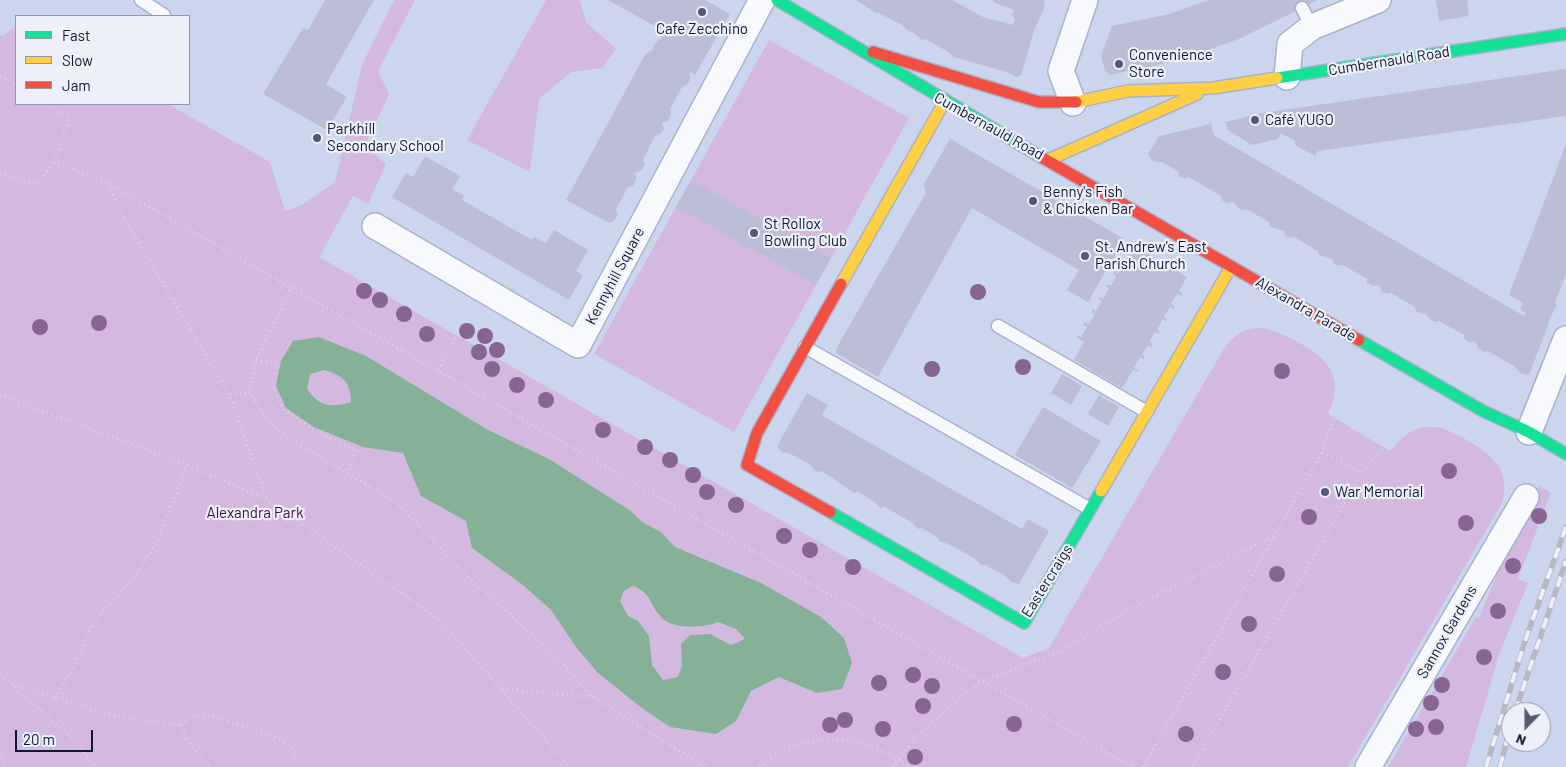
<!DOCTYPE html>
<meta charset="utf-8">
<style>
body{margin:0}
#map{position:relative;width:1566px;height:767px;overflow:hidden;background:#ccd5ee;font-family:Barlow,sans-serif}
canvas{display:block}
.legend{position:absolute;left:15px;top:15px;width:175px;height:90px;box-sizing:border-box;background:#edf0f8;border:1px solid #9499a9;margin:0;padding:6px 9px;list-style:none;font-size:15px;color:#0f1733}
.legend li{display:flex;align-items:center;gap:10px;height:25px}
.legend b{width:25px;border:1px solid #9499a9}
.north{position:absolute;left:1501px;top:702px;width:50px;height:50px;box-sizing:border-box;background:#edf0f8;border:1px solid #9499a9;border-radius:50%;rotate:202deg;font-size:14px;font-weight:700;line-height:20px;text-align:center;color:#0f1733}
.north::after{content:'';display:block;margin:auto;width:18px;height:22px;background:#515a74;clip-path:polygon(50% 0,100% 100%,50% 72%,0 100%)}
.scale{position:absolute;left:15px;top:730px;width:78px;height:22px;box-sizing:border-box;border:2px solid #0f1733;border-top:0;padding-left:6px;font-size:15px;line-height:18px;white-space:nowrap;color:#0f1733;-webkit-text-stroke:4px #edf0f8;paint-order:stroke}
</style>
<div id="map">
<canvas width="1566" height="767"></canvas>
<ul class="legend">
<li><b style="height:6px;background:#16e098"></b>Fast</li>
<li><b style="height:6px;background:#ffcf43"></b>Slow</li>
<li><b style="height:6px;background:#f24e42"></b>Jam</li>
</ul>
<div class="north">N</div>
<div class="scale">20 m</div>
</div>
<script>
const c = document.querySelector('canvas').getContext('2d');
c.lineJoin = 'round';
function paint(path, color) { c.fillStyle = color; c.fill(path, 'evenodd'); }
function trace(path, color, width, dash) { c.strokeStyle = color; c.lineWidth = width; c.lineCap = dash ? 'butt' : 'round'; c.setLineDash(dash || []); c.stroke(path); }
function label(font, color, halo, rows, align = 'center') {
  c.font = font + ' Barlow,sans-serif'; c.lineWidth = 4.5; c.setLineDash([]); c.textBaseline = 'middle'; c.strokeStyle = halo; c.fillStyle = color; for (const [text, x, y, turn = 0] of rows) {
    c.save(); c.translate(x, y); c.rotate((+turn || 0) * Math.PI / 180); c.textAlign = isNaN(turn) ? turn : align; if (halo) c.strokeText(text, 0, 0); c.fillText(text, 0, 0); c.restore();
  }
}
paint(new Path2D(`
 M394,0H415L378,71L389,94L365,145L386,164L368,204L353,196L319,257L1023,658L1049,648L1222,352C1245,316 1270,327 1301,344C1314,351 1326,359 1332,373C1338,387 1334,401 1328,414L1390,451C1400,440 1409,429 1425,427C1440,425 1452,432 1465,439C1492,455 1511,468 1502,503L1348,767H0V35L3,36L16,26V104H168L270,162L285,211L302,205L335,182L362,65Z
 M546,0H580L586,22L616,49L602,68L571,72L539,99L530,172L467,140Z
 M769,40L909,118L734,432L594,354Z
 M1539,486L1551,493L1518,579L1528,583L1499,655L1466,767H1388L1476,617L1479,618L1515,531Z`), '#d3b9e0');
paint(new Path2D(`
 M319,337L366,356L488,430L549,459L631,511L642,522L661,532L675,547L761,583L821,617L844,638L852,663L842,689L817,693L779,677L751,691L736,721L716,734L670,727L642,708L598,673L576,647L551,610L523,585L472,548L466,521L421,496L403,453L363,447L314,427L286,408L276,386L281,361L293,341ZM325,370C343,376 351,382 351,402C331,408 319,407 307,389L310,374ZM633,586C652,593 649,604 661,617C673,630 704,628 718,622L736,629L745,639L731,645L710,634L690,635L681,644L682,665L678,677L663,680L652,665L649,636L638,621L628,616L620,601L624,591Z`), '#85b196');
paint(new Path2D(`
 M325,0H374L326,84L347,97L327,130L263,94L303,28L308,30Z
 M608,0H705L730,14L695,75L690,72L689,74L691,78L687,85L682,87L670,109L671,114L668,121L662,123L664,129L660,135L655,136L643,160L645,164L641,171L635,173L636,179L633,186L628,187L616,209L618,214L614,221L609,223L566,200L646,53L651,51L656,42L665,35L660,29Z
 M856,0H952L983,17L1013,25L1015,18L1012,16L1014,10L993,2V0H1045L1044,8L1034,31L1021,75L1016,77L1010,73L954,57L948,52L926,39L922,40L914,33L908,31L902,25L879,13H876Z
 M1209,0H1318L1239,39L1179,60L1110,75L1105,70L1101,56L1112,26L1169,14Z
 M1436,0H1467L1469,16L1439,21Z
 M1566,69V116L1318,151L1315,156L1295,145V141L1281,133L1278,139L1252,145L1228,130L1225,122L1262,113Z
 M1211,124L1214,135L1524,316L1526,313L1520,310L1523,303L1509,295L1566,144V274L1555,302L1557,305L1548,322L1549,323L1529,375L1520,373L1514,366L1488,351L1484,352L1479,349L1475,341L1470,343L1465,340L1464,335L1439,321L1435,322L1430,319L1425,313L1421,314L1416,311L1415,307L1391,293L1387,294L1381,291V287L1377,285L1373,286L1367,283V279L1343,265L1338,266L1333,263L1332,259L1319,255L1318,251L1294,237L1290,238L1285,235L1284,231L1270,227L1269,222L1246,209L1242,210L1237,207L1234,202L1227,203L1221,200V196L1189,177L1185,179L1179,176L1178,171L1162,162L1158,163L1152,160L1148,154L1159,136Z
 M950,139L1124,239L1088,302L1067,290L1079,270L972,208L878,377L836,353L837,347L926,193L924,184Z
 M425,156L460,176L452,189L464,196L462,200L532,240L534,237L546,243L554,230L588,250L576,271L583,275L569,300L392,197L406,173L413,177Z
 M691,180L831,258L816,285L676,207Z
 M1134,246L1148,254L1150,251L1152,252L1148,260L1168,272L1172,264L1174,266L1173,268L1187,277L1179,291L1182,293L1181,296L1177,294L1171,304L1175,306L1173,309L1170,307L1164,316L1167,319L1166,321L1163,319L1157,329L1160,332L1159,334L1155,332L1149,342L1153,344L1151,347L1148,345L1142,355L1145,357L1144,359L1140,357L1134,368L1138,370L1137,372L1133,370L1122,388L1074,360L1084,342L1076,337L1078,335L1081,337L1087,327L1083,325L1085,322L1089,324L1095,314L1091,312L1093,309L1096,311L1102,301L1098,299L1100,297L1103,299L1109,288L1106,286L1107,284L1111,286L1116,276L1113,274L1115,271L1118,273L1124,263L1120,261L1122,258L1125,261Z
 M1062,374L1082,386L1071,405L1051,393Z
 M807,393L828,405L822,415L858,436L1022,529L1028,519L1049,531L1019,584L1011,582L1004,575L985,565H981L974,558L948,544L939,541L937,537L922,528L918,529L911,522L885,507L880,508L874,501L858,492L854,493L834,479L821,471L817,472L810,465L791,454L782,452L777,446Z
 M1099,395L1119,407L1108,426L1088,414Z
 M1043,407L1101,441L1072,488L1015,455Z`), '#bcbed7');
const lane = new Path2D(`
 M141,0L164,15
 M1302,8L1312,27
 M998,326L1147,412
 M805,347L1090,509`);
const street = new Path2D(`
 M1287,77L1290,44L1312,27L1378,0
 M1073,103L1061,71L1085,0
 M375,226L578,345L762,0
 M1529,432L1566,339
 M1368,767L1526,497`);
const fast = new Path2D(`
 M777,0L1041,157
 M1277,78L1566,34
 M1359,340L1483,411L1529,432L1566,454
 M830,512L1024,623L1101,491`);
const slow = new Path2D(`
 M1076,102L1128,91L1213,88L1277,78
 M1048,160L1197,94
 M841,284L945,101
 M1101,491L1231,267`);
const jam = new Path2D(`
 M873,52L1039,102H1076
 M1041,157L1359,340
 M830,512L747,465L757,433L841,284`);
trace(lane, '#a9b2cb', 15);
trace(street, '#a9b2cb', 28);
trace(fast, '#a9b2cb', 14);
trace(slow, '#a9b2cb', 14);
trace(jam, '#a9b2cb', 14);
trace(new Path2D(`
 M58,16L66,0
 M0,77L16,85
 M54,162L109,184L1133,767
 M0,173L36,185L54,162L69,118L47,104
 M109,185L123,216L229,394L267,499
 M292,286L256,360L249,392L267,420L292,440L397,503L469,578L555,655L593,697L705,767
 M1332,356C1345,399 1336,411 1322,452L1362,473C1389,443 1397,426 1440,418
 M256,360L277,364L272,385L284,410L313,430L357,450L348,472
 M438,370L459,333L554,387L566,366
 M230,394L249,392
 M0,395L187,465L268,500L441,621L570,767
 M1553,500L1557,486
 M1540,538L1548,513
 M0,674L78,744L96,767
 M14,684L117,717L182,725
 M502,689L593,697
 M55,698L74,667L93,623L134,577L156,544L187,465
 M0,754L6,767
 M209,767L186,738L182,725C187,720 190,716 198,715C209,714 277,735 286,743C294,749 295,758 297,767
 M759,767C801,729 865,733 908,767
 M893,767L919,733L982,681L1062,651L1130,609L1274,536
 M1143,767L1322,452
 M1192,767L1362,473`), '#d3d6de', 3, [1, 4]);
trace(lane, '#f7f9fc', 12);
trace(street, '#f7f9fc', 25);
trace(fast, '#16e098', 11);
trace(slow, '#ffcf43', 11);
trace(jam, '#f24e42', 11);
const rail = new Path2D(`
 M1515,712L1566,561
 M1486,767L1525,641L1566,527
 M1500,767L1511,725`);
trace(rail, '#b6b9c0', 5.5);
trace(rail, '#edf0f8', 4, [11]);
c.fillStyle = '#866494';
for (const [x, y] of [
 [364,291],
 [978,292],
 [380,300],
 [404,314],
 [99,323],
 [40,327],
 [467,331],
 [427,334],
 [485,336],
 [497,350],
 [479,352],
 [1023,367],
 [492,369],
 [932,369],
 [1282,371],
 [517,385],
 [546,400],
 [603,430],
 [645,447],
 [670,460],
 [1449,471],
 [693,475],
 [707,492],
 [736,505],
 [1539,516],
 [1309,517],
 [1466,523],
 [784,536],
 [810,550],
 [1513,566],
 [853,567],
 [1277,574],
 [1498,611],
 [1249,624],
 [1484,657],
 [1223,672],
 [913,675],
 [879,683],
 [1442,685],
 [932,686],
 [1431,703],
 [923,706],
 [845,720],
 [1014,724],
 [830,725],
 [1436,727],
 [883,729],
 [1416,729],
 [1186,734],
 [915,757]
]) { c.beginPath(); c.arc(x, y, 8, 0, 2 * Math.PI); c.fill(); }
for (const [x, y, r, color] of [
 [702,12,5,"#515a74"],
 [1119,64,5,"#515a74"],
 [1255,120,5,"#515a74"],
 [317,138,5,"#515a74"],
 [1033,201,5,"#515a74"],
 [754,233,5,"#515a74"],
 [1085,256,5,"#515a74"],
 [1325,492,5,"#515a74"]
]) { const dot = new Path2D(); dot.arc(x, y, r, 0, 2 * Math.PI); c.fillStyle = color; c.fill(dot); trace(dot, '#edf0f8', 2); }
label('15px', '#0f1733', '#edf0f8', [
 ["Cafe Zecchino",702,29,"center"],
 ["Convenience",1129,55],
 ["Store",1129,72],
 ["Café YUGO",1265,120],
 ["Parkhill",327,129],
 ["Secondary School",327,146],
 ["Benny's Fish",1043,192],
 ["& Chicken Bar",1043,209],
 ["St Rollox",764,224],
 ["Bowling Club",764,241],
 ["St. Andrew's East",1095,247],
 ["Parish Church",1095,264],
 ["War Memorial",1335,492]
], 'left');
label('15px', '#0f1733', '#edf0f8', [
 ["Cumbernauld Road",1389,61,-9],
 ["Cumbernauld Road",989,126,29],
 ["Kennyhill Square",615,276,-62],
 ["Alexandra Parade",1306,309,30],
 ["Eastercraigs",1047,581,-58],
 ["Sannox Gardens",1447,632,-60]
]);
label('15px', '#4c084a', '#edf0f8', [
 ["Alexandra Park",255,513]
]);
</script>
